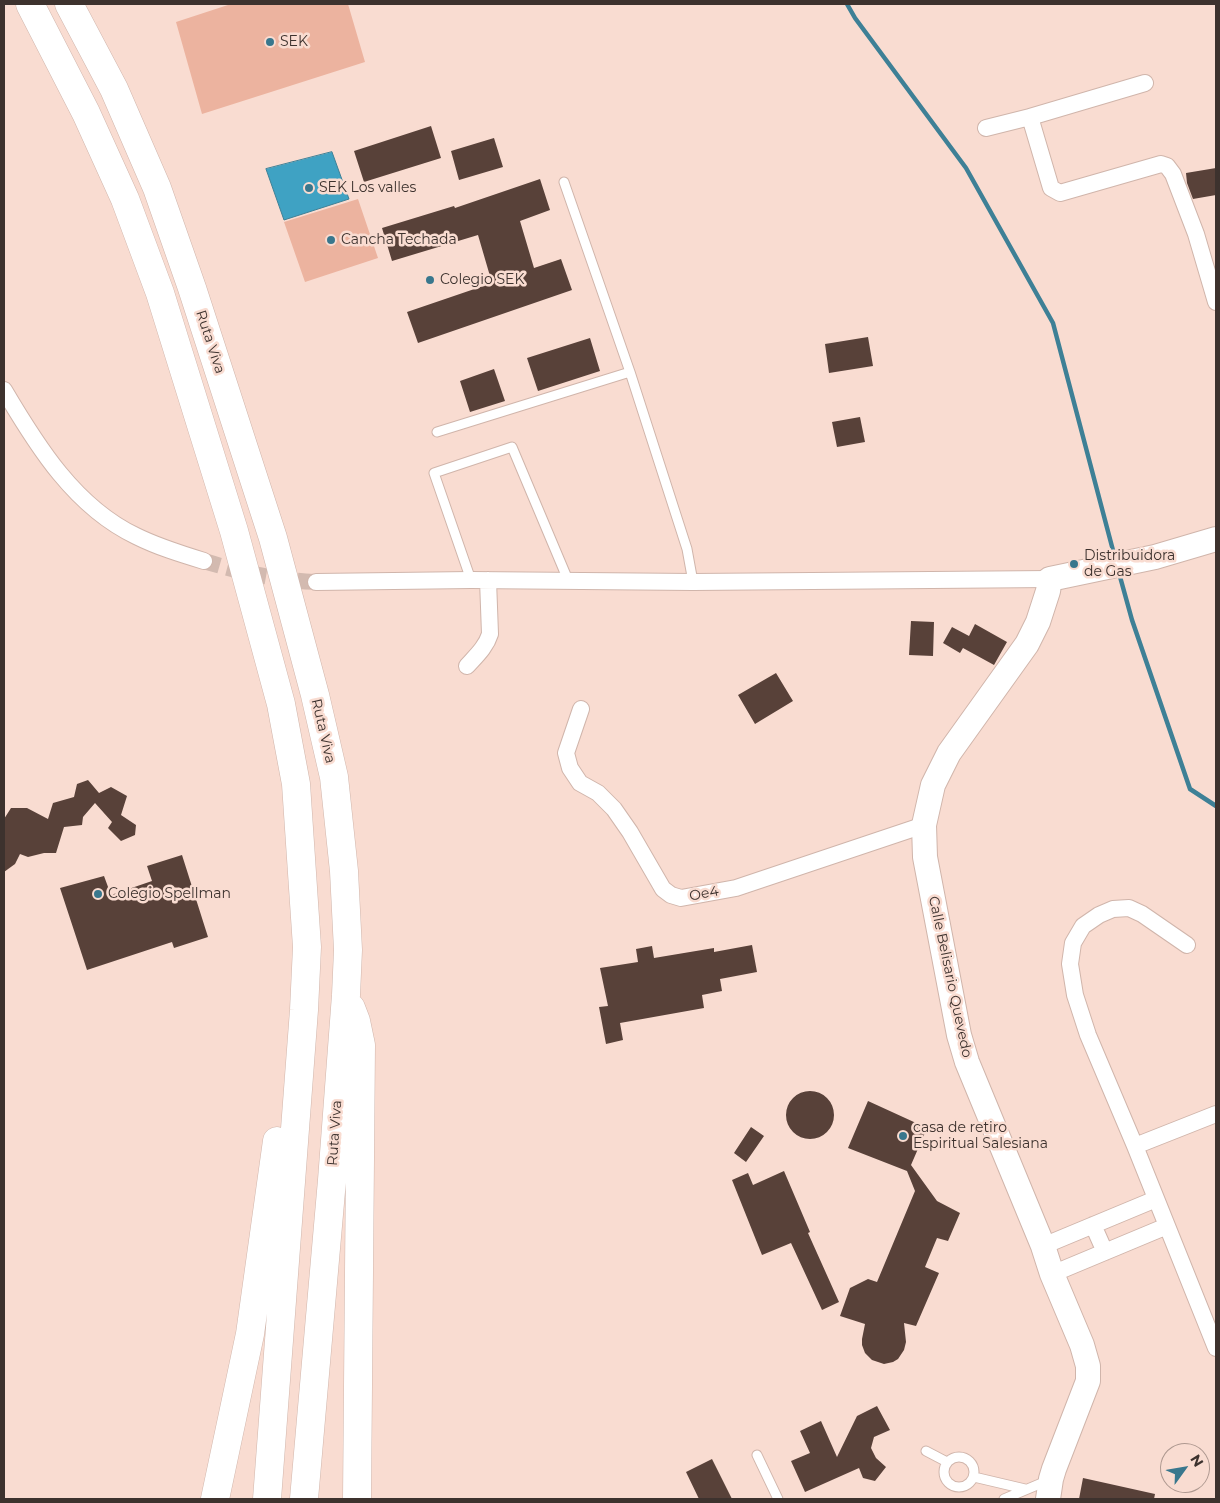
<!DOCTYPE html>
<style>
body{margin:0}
#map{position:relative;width:1220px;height:1503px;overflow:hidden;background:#f9dcd1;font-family:Montserrat,sans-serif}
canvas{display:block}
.frame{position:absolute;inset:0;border:5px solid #3d322e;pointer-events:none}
.north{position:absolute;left:1160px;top:1443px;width:50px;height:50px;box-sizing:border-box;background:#f9dcd1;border:1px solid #ae9890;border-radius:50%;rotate:58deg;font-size:14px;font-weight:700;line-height:20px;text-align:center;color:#3d322e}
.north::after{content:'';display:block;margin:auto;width:18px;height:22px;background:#39778d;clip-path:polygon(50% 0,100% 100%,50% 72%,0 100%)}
</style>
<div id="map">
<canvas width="1220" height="1503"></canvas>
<div class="frame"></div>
<div class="north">N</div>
</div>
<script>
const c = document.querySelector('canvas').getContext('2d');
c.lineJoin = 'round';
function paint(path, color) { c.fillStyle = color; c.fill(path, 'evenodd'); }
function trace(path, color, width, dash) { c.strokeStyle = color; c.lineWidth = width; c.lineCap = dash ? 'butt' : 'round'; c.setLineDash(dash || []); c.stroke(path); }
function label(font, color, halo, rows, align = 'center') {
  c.font = font + ' Montserrat,sans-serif'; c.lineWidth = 5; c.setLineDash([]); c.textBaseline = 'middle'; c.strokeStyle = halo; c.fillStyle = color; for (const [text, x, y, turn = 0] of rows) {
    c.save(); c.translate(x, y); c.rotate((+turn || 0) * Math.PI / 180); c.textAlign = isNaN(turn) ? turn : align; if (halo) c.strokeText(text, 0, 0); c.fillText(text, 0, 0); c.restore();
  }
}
paint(new Path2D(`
 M231,4H348L365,62L202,114L176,22Z
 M358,199L378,258L305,282L284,222Z`), '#ecb39f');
const water = new Path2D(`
 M332,152L349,199L284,220L266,169Z`);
paint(water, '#3fa2c3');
trace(water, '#3e8096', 1);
trace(new Path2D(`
 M847,4L855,18L966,168L1053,323L1115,558
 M1119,573L1132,620L1190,789L1216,806`), '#3e8096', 4.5);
paint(new Path2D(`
 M431,126L441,158L364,182L354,151Z
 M494,138L503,167L459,180L451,151Z
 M1216,168V195L1193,199L1187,183L1186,173Z
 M540,179L550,210L520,221L534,268L561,259L572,290L418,343L407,312L492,283L478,235L392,261L382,228L454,206L455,208Z
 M868,337L873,366L829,373L825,344Z
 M590,338L600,371L538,391L527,358Z
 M494,369L505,401L470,412L460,381Z
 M860,417L865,442L837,447L832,422Z
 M911,621L934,622L933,656L909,655Z
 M975,624L1007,642L994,665L963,648L960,653L943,643L952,627L969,636Z
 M776,673L793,701L755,724L738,695Z
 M88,780L99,793L111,787L127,796L121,815L136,825L135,835L121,841L108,828L112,822L95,803L83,817L82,825L64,827L56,853H44L28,857L20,854L15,864L4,872V819L11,808H27L48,819L53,803L74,797L77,784Z
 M182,855L208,937L174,948L172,942L87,970L60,888L104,876L111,895L152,881L147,866Z
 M752,945L757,972L720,979L722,991L702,995L704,1008L620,1023L623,1040L606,1044L599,1007L608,1006L600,968L638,962L636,949L652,946L654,958L714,948V952Z
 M786 1115a24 24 0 1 1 48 0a24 24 0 1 1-48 0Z
 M868,1101L927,1128L911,1165L937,1201L960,1213L948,1241L937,1238L925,1267L939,1273L916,1326L904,1323L906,1342L904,1350L898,1359L893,1362L884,1364L872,1360L865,1353L862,1345V1339L865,1324L840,1316L850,1288L868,1279L877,1282L915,1191L907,1171L848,1148Z
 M751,1127L764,1136L746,1162L734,1153Z
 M784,1171L810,1232L808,1233L839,1302L822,1310L791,1243L762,1255L732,1180L748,1173L753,1185Z
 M877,1406L890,1430L874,1437L871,1448L876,1458L886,1467L875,1481L863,1478L859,1468L805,1492L791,1461L810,1453L800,1431L821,1421L837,1457L857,1416Z
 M712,1459L732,1499H699L686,1472Z
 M1083,1478L1155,1494L1154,1499H1079Z`), '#584139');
trace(new Path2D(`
 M204,561C243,573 276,580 316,582`), '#d3bab0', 16, [16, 8]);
const lane = new Path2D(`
 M564,182L630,372L687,549L693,582
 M437,432L630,372
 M471,580L434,473L512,447L568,580
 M926,1451L947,1462
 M757,1455L778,1499
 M944 1472a15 15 0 1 1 30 0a15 15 0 1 1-30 0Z
 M974,1477L1025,1489
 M1004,1499L1049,1480`);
const street = new Path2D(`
 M1030,117L1051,188L1060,193L1161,164L1167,166L1173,174L1196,234L1216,302
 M986,128L1030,117L1145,83
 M4,390C37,446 75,507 136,536C158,547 181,554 204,561
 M316,582L471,580L693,582L1050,579
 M467,666C476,656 486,647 490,634L488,580
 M581,709L566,753L570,768L580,783L598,793L614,809L630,832L663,889L671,895L681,898L736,888L924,825
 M1187,945L1142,914L1129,908L1113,909L1099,915L1083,926L1073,943L1070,964L1075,995L1088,1035L1135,1146L1216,1348
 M1135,1146L1216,1114
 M1093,1225L1105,1252
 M1043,1246L1156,1199
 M1052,1274L1167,1226`);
const secondary = new Path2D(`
 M1048,1499L1051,1479L1054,1469L1088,1381V1366L1082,1345L1052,1274L1043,1246L967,1062L959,1035L925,857L924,825L933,785L949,753L1027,644L1038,622L1048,591L1050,579L1155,557L1216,539`);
const highway = new Path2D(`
 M30,4L86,113L125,199L160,293L234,531L281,704L296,784L307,947L304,1010L267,1499
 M69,4L114,89L157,188L192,288L273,538L315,695L334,777L344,871L348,950L346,995L332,1180L304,1499
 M351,1008L356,1021L361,1045L357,1499
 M215,1499L250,1334L277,1141`);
trace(lane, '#d0b5ab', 11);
trace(street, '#d0b5ab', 18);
trace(secondary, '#d0b5ab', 26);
trace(highway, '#d0b5ab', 29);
trace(lane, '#fff', 9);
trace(street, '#fff', 16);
trace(secondary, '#fff', 24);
trace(highway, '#fff', 28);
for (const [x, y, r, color] of [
 [270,42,5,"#39778d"],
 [309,188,5,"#39778d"],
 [331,240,5,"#39778d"],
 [430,280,5,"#39778d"],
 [1074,564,5,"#39778d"],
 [98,894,5,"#39778d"],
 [903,1136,5,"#39778d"]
]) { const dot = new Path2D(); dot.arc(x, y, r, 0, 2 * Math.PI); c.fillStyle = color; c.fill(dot); trace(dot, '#f9dcd1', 2); }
label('14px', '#3d322e', '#f9dcd1', [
 ["SEK",280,42],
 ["SEK Los valles",319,188],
 ["Cancha Techada",341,240],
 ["Colegio SEK",440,280],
 ["Distribuidora",1084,556],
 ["de Gas",1084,572],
 ["Colegio Spellman",108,894],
 ["casa de retiro",913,1128],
 ["Espiritual Salesiana",913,1144]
], 'left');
label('14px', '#3d322e', '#f9dcd1', [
 ["Ruta Viva",210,342,72],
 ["Ruta Viva",323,731,77],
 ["Oe4",704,894,-11],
 ["Calle Belisario Quevedo",950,977,78],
 ["Ruta Viva",335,1133,-86]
]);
</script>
